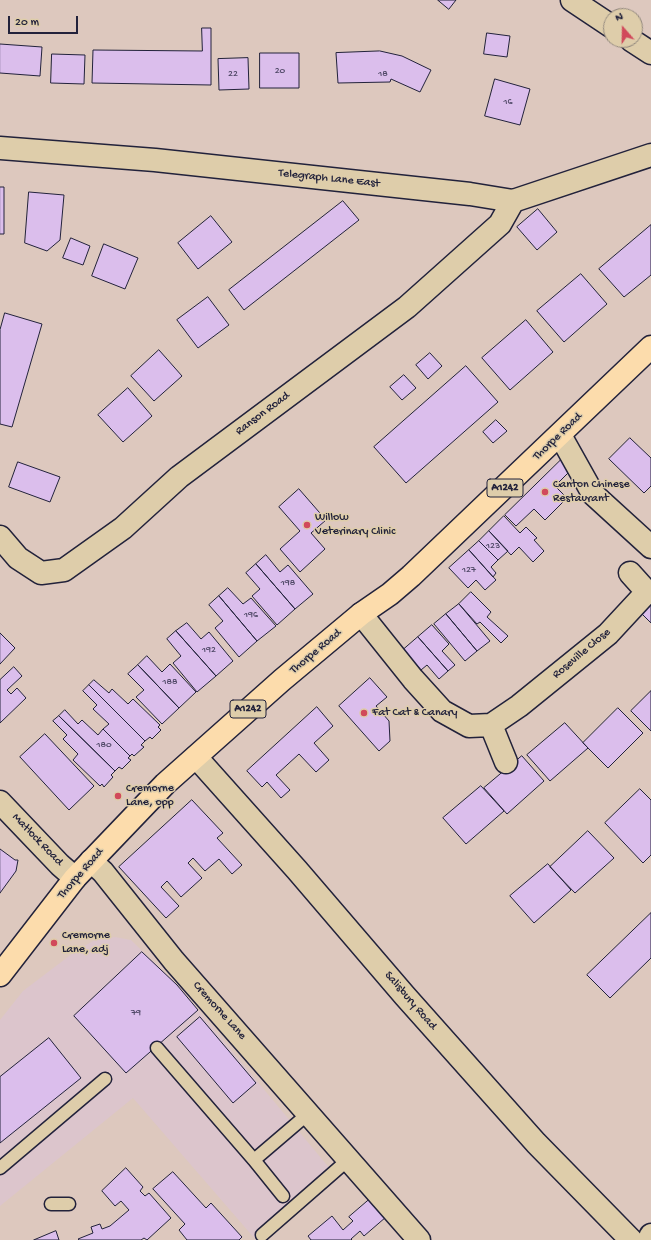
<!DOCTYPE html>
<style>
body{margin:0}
#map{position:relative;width:651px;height:1240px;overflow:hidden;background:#ddc8be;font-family:"Gochi Hand",sans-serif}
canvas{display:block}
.north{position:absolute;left:603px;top:8px;width:40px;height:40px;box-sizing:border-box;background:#decdaa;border:1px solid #93897e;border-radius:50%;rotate:340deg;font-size:11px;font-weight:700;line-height:16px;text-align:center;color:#22223b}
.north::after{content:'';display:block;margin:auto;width:14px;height:18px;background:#d1495b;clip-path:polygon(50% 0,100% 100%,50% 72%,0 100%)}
.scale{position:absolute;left:8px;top:16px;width:70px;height:18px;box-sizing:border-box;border:2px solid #22223b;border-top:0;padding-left:5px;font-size:12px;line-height:14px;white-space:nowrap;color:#22223b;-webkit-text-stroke:3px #decdaa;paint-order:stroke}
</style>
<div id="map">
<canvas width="651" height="1240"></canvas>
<div class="north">N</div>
<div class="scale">20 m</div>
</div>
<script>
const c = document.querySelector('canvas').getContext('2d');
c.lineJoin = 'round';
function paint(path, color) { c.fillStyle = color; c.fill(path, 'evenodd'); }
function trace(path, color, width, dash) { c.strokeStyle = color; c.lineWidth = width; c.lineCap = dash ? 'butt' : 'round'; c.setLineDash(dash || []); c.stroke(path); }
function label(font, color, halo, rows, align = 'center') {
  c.font = font + ' "Gochi Hand",sans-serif'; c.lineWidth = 3; c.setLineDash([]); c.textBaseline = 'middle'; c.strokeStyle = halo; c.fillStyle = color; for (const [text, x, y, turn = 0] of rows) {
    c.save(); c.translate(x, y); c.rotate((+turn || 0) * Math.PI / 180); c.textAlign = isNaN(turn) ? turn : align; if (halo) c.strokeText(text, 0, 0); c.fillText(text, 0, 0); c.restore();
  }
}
paint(new Path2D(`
 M115,937L131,940L177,985L336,1176L263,1240H256L133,1098L0,1206V1020L23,991L77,950L95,940Z`), '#dcc5cc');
const building = new Path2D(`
 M438,0H456L449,9Z
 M202,28H211V85L92,83L93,50L202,51Z
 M487,33L510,36L507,57L484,54Z
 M0,44L42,47L40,76L0,73Z
 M380,51L402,56L431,70L420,92L391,79L390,82L338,83L336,53Z
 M260,53H299V88H260Z
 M52,54L85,55L84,84L51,83Z
 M248,58L249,89L219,90L218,59Z
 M495,79L530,89L520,125L485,116Z
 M0,187H4V234H0Z
 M29,192L64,195L60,240L47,251L25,243Z
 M343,201L359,220L244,310L229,290Z
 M538,209L557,232L537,250L517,227Z
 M211,216L232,242L198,269L178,243Z
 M651,225V275L624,297L599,269Z
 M71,238L90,246L83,265L63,258Z
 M104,244L138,258L125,289L92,276Z
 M581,274L607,304L564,342L537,311Z
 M208,297L229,325L198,348L177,320Z
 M5,313L42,324L12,427L0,424V330Z
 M526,320L553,352L510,390L482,358Z
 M159,350L182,376L154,401L131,376Z
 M430,353L442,366L428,379L416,365Z
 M466,366L498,402L406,483L374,447Z
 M404,375L416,388L402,400L390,387Z
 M128,388L152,416L123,442L98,415Z
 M496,420L507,431L493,443L483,432Z
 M630,438L651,458V486L644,493L609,459Z
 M561,460L571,470L555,486L567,498L545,520L534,509L516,526L505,515Z
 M18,462L60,477L50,502L9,487Z
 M299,489L326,520L311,533L325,549L300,572L280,549L300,531L279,507Z
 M504,516L520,533L526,527L537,538L534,540L544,551L533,562L519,547L511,555L489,531Z
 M489,531L508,551L498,560L479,541Z
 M479,541L498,560L491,567L496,573L493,577L469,550Z
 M469,550L496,580L485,590L476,580L468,588L449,568Z
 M266,555L280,572L288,565L313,594L295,609L256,564Z
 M256,564L295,609L277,625L252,596L260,589L246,573Z
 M228,588L243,604L251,598L276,626L257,641L219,596Z
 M471,592L491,612L487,617L508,636L501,643L480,622L477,624L459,604Z
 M219,596L257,641L239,657L215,628L223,621L209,605Z
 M651,598V623L639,611Z
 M459,604L490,641L477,651L446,614Z
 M446,614L477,651L465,661L434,624Z
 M187,623L201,639L209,632L233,661L216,676L176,631Z
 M432,625L449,644L442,651L455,665L448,671L418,637Z
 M176,631L216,676L197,692L173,663L181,656L167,639Z
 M0,633L15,648L0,664Z
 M418,637L448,671L439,679L427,665L421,670L403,650Z
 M147,656L162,672L170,664L196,692L179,708L138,665Z
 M138,665L179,708L162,724L136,697L144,690L128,674Z
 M14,667L22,676L7,690L11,694L17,688L26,698L0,723V680Z
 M370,678L387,697L376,706L389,721L390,741L379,751L339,706Z
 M94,680L109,693L112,689L128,704L133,699L160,725L158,727L161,730L152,739L150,737L145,741L89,685Z
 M89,685L145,741L141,745L144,747L134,756L132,754L130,756L103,729L109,724L93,709L97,705L83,691Z
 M651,691V731L631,711Z
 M317,707L333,726L314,743L329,760L316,772L299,754L276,775L290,790L281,798L267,782L262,787L247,771Z
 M618,708L643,733L608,768L583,743Z
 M65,710L78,724L82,720L98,735L103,729L130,756L128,758L131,760L122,769L119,767L115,771L59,716Z
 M59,716L115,771L111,775L113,777L104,787L102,784L100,786L73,760L78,754L63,739L67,735L53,721Z
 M565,723L588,748L550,781L527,755Z
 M45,734L94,786L69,810L20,757Z
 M522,756L544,781L507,814L484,788Z
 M481,786L504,811L466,844L443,818Z
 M640,789L651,800V855L643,863L605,823Z
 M192,800L223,833L217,838L242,865L232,874L219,859L205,871L193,858L188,863L202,878L181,897L167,881L161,887L179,906L166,918L119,867Z
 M588,831L614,858L575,893L550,867Z
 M0,849L15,860H18L16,871L0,893Z
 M548,864L571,890L534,923L510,896Z
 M651,913V958L610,998L587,975Z
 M142,952L177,985L198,1010L126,1073L74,1016Z
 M200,1017L256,1083L233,1103L177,1037Z
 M49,1038L81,1078L0,1143V1077Z
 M126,1168L143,1187L140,1191L145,1196L149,1193L171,1218L147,1240L144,1238L141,1240H79L78,1239L93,1233L91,1227L100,1224L102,1229L110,1226L129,1210L121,1201L115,1206L102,1191Z
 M173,1172L206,1208L211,1203L242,1237L239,1240H187L179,1230L185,1224L153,1189Z
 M370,1199L386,1217L364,1236L360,1231L351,1239L352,1240H311L308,1236L332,1216L343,1230L353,1221L349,1217Z
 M56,1231L59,1240H34Z`);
paint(building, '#dbbeec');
trace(building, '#22223b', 1);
const service = new Path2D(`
 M157,1048L254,1160L309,1113
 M254,1160L283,1196
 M0,1168L105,1079
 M51,1204H69
 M262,1235L349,1159`);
const minor = new Path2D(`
 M572,0L611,26
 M631,40L651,53
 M0,148L155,160L470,194L513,201L651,155
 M560,435L593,494L651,547
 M0,537L18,558L41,573L64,570L123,528L179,477L407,307L500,224L513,201
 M361,614L413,679L442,711L469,726L491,725L519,706L608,634L647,592L630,573
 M491,725L506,762
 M196,757L297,870L405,996L536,1143L631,1240
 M0,802L60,865L75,878
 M91,861L103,872L174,961L419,1240
 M649,1240L651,1235`);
const primary = new Path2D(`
 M0,975L75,878L165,784L282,680L361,614L390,594L411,576L651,347`);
trace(service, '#22223b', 15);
trace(minor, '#22223b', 25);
trace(primary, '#22223b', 25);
trace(service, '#decdaa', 12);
trace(minor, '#decdaa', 22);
trace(primary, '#fcdcac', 22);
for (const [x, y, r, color] of [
 [545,492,4,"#d1495b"],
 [307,525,4,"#d1495b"],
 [364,713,4,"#d1495b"],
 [118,796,4,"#d1495b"],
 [54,943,4,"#d1495b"]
]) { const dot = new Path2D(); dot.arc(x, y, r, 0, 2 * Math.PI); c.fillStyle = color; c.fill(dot); trace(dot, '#decdaa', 1.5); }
label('10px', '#504967', null, [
 ["20",280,71],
 ["22",233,74],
 ["18",383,74],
 ["16",508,102],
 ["123",493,546],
 ["127",469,570],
 ["198",288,583],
 ["196",251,615],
 ["192",209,650],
 ["188",170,682],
 ["180",104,745],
 ["79",136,1013]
]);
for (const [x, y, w] of [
 [505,488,36],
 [248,709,36]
]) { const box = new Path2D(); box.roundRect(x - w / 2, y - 9, w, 18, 3); c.fillStyle = '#decdaa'; c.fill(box); trace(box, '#22223b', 1); }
label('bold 11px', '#22223b', null, [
 ["A1242",505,488],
 ["A1242",248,709]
]);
label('12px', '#22223b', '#decdaa', [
 ["Telegraph Lane East",329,179,6],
 ["Ranson Road",263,414,-37],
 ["Thorpe Road",558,437,-44],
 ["Thorpe Road",316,652,-40],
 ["Roseville Close",582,654,-40],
 ["Matlock Road",37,840,46],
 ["Thorpe Road",81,874,-49],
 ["Salisbury Road",410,1001,49],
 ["Cremorne Lane",219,1011,48]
]);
label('12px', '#22223b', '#decdaa', [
 ["Canton Chinese",553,485],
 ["Restaurant",553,499],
 ["Willow",315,518],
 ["Veterinary Clinic",315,532],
 ["Fat Cat & Canary",372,713],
 ["Cremorne",126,789],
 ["Lane, opp",126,803],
 ["Cremorne",62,936],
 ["Lane, adj",62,950]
], 'left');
</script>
